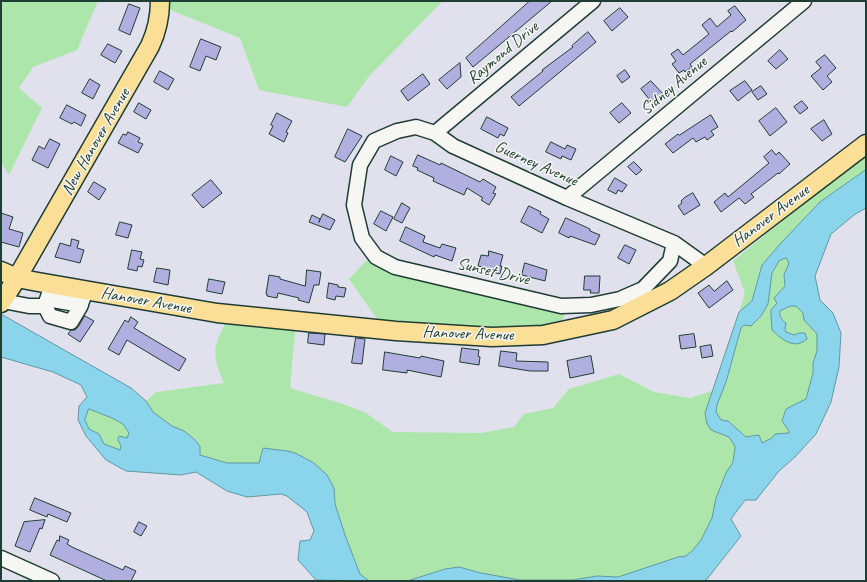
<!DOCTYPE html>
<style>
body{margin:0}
#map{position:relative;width:867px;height:582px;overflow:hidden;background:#e1e1ed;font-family:Caveat,sans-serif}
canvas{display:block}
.frame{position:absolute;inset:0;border:2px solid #1f3d34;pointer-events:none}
</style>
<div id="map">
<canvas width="867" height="582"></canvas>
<div class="frame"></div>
</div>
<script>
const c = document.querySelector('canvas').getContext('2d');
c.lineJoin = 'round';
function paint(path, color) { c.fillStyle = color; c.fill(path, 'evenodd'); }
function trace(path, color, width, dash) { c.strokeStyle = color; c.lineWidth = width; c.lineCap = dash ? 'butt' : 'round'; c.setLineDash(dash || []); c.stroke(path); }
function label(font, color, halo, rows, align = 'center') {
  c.font = font + ' Caveat,sans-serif'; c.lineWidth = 3; c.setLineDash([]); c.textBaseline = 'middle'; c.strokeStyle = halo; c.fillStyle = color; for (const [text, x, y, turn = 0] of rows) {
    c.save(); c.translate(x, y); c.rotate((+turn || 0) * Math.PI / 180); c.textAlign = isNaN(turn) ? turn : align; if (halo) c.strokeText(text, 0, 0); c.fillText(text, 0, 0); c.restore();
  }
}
paint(new Path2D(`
 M1,1H98L77,50L33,67L19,88L42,108L9,175L1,163Z
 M169,1H443L370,75L347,107L259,90L240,38L168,9Z
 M866,153V170L820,202L781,243L762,265L752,301L739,312L745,293L733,261Z
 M786,258L790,263L784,275L785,286L775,298L777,302L774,308L784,339L799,333L794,335L786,332L780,314V311L790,306H796L803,313L817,334V351L813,363V373L806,399L786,409L782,421L789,431V433L775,434L773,438L761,444L751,436L746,437L728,421L721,420L716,412L717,405L726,382L741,328L744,325L779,261Z
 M367,260L566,311L561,324L511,329L377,319L349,279Z
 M226,321L296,329L295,333L290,388L343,404L366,413L393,432L482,433L514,427L524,414L553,408L569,389L619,374L654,392L690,398L712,391L705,413L718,433L729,437L735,447L733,462L726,473L716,498L712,518L701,540L692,551L686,556L678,557L618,577L597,576L573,580H520L481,573L459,567L445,569L405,581H369L360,574L355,560L345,535L335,504L295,453L287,451L263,448L259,463H227L200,455L184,431L172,426L153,412L146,401L156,392L224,383C219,372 213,358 216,345C218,337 223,329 226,321Z
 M89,409L112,418L123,424L129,433L127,438L119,436C117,440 119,442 121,446L120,450L104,444L99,434L89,429L85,420Z`), '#ade6aa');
const water = new Path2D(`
 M866,170V208L854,215L831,234L815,276L820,300L833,313L841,333L839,367L831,402L816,434L795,457L779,471L756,500H745L731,519L741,536L707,579L704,581H407L445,569L459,567L481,573L520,580H573L597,576L618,577L678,557L686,556L692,551L701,540L712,518L716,498L726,473L733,462L735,447L733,443L729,437L711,430L707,424L705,413L739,312L752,301L762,265L781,243L820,202ZM786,258L789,263L784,275L785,286L774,298L777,303L771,310V314L772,330C783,340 794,350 807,339L805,333H799L794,335L786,332L785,329L786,323C782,320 779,317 780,311L790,306H796L803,313L804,320L817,334V351L813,363V373L806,399L786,409L782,421L789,431V433L775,434L772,438L762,443L759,435L746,437L728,421L721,420L716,412L717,405L726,382L741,328L744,325L751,326L761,316L768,304L772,273L779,261Z
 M1,314L131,388L146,401L153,412L172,426L184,431L194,439L200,446V455L227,463H259L263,448L287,451L295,453L314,463L327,475L334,488L335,504L345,535L360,574L369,581L316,580L298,560L300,541L310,540L314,531L307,512L287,496L281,494L247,497L227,491L196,472L181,475L126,471L106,460L86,436L78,420L79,406L87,397L81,385L53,372L1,357ZM89,409L112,418L123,424L129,433L127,438L119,436C117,440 119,442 121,446L120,450L104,444L99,434L89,429L85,420Z`);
paint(water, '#8ad5eb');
trace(water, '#5f98a2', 1);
const building = new Path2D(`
 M530,1H552L473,67L466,58Z
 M129,4L140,8L130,35L119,30Z
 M735,6L746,20L732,32L731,31L690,64L692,67L685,72L684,70L679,73L672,64L676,61L671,54L678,49L683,55L709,34L702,25L710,18L717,27L731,15L728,11Z
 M620,8L628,17L612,31L604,21Z
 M588,32L596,42L519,106L511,97L543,71L542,70L573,47L572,46Z
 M201,39L221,47L216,60L206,56L200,71L190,67Z
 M108,44L122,51L115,63L101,55Z
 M780,50L788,59L776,69L768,61Z
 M825,55L836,68L827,76L832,82L823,90L811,76L821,68L816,62Z
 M460,63L461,77L447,89L439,80Z
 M625,70L630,77L622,83L617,76Z
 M160,71L174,79L168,90L154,82Z
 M423,74L430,84L408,101L401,91Z
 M90,79L100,85L93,99L82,93Z
 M651,81L664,95L653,104L641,89Z
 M745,81L752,90L738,101L730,91Z
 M761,86L767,94L758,100L752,92Z
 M802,101L808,108L800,114L794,107Z
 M139,103L151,110L146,119L134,112Z
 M622,103L631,113L619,123L610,113Z
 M67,105L86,115L81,126L74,122L72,124L60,118Z
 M776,108L787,122L770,136L759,121Z
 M277,113L292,121L286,132L288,133L284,142L269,134L273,126L271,125Z
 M711,115L718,127L711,131L714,135L707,140L705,137L696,142L693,138L673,153L665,144L678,134L679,135Z
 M487,117L508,128L504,136L500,134L498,138L481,129Z
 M824,120L832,134L822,141L811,129Z
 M348,129L362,136L345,162L335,157Z
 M128,132L140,138L138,142L143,144L138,153L118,143L123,134L126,135Z
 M50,139L60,144L48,168L32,160L39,146L44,149Z
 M551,142L565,149L567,145L576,149L571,160L562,156L561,159L546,152Z
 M772,150L776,155L779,152L790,164L779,174L778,173L751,194L754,197L745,204L739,198L721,212L714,202L725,193L728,197L769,163L764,157Z
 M418,155L440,165L441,163L480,182L483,179L496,187L493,193L496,194L489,205L481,200L483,198L467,188L464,195L433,181L434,178L417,170L418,168L413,166Z
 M391,156L403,162L396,176L385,170Z
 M634,162L642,170L636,175L628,167Z
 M615,178L627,185L622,192L618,190L616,194L608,190Z
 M211,180L222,193L203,208L192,195Z
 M94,182L106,189L99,200L88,192Z
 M693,193L700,205L684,215L678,206L682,203L681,201L684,198Z
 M402,203L410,208L402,223L394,219Z
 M529,206L541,212L540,214L549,219L542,233L521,222Z
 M381,211L393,217L386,231L374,224Z
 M1,213L13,217L9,229L23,233L19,247L1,242Z
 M323,214L335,220L330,230L309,222L312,215L320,219L319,222Z
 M566,218L590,229V231L600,235L595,245L570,236L569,238L559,233Z
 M120,222L132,225L128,238L116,235Z
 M406,227L425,236L423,242L440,248L442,244L456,248L452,261L435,255L434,257L400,241Z
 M72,239L79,241L77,248L84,250L80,263L55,257L60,243L70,246Z
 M625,245L636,250L629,264L618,258Z
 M132,250L142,252L140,259L144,260L142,267L138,266L137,271L128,269Z
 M489,251L503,255L500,266H502L500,274L481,269L482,267L478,266L481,255L488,256Z
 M525,263L547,270L545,281L522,275Z
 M157,268L170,270L168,285L154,282Z
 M307,270L321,272L319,285H314L309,303L298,300L299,298L278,293L277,298L267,296V294H266L269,275L280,277V279L305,286Z
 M585,276H600L599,293H590L591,290H584Z
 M209,279L225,282L222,294L207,291Z
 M727,281L733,290L709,308L698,293L709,285L714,291Z
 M329,283L338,285V287L346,288L344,297L336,296L335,300L327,298Z
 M85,316L94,321L80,342L68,334L71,330H75L78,327Z
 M131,317L138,322L134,328L186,359L179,371L127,340L119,355L108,349L125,320L128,322Z
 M309,333L325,334L324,345L308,343Z
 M694,334L696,347L681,349L679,336Z
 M356,338L365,339L362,364L352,363Z
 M711,345L713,356L702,358L700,347Z
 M462,348L479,350L478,356L480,357L479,365L460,362Z
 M501,351L517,353L516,361L548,362V371H530L499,366Z
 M385,352L420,358L421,356L444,361L441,377L407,370V373L383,370Z
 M591,356L594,373L570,378L567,361Z
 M35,498L71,513L67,522L48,514L47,517L30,510Z
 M45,520L42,529L40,528L30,552L15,546L24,522Z
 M139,522L147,526L141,536L134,532Z
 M60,536L69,540L67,544L72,547L123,570L125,566L136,571L131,581H107L50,555L57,540L59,541Z`);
paint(building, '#b1afe0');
trace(building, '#1f3d34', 1);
const minor = new Path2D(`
 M435,133L593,1
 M567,198L804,1
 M674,243L670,261L643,289L620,299L591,305L561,306L395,267L376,257L362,238L354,205L360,165L374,141L397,131L416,127L435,133L453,146L567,198L674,243L706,266
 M47,299L81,305
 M3,301L29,306H45L52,284
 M45,306L50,316L71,322L80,307L86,290
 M1,558L52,581`);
const major = new Path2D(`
 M1,271L17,278L38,282L217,313L396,331L492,337L543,335L613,320L670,291L706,266L866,144
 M1,303L17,278L150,46C157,31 160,18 160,1`);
trace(minor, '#1f3d34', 17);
trace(major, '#1f3d34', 21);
trace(minor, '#f6f6f2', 14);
trace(major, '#fbdf96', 18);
label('17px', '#1f3d34', '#f6f6f2', [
 ["Raymond Drive",503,53,-40],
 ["Sidney Avenue",674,86,-40],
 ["New Hanover Avenue",96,142,-60],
 ["Guerney Avenue",536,164,24],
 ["Hanover Avenue",771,216,-37],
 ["Sunset Drive",493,272,13],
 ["Hanover Avenue",146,301,10],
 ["Hanover Avenue",468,334,2]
]);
</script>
